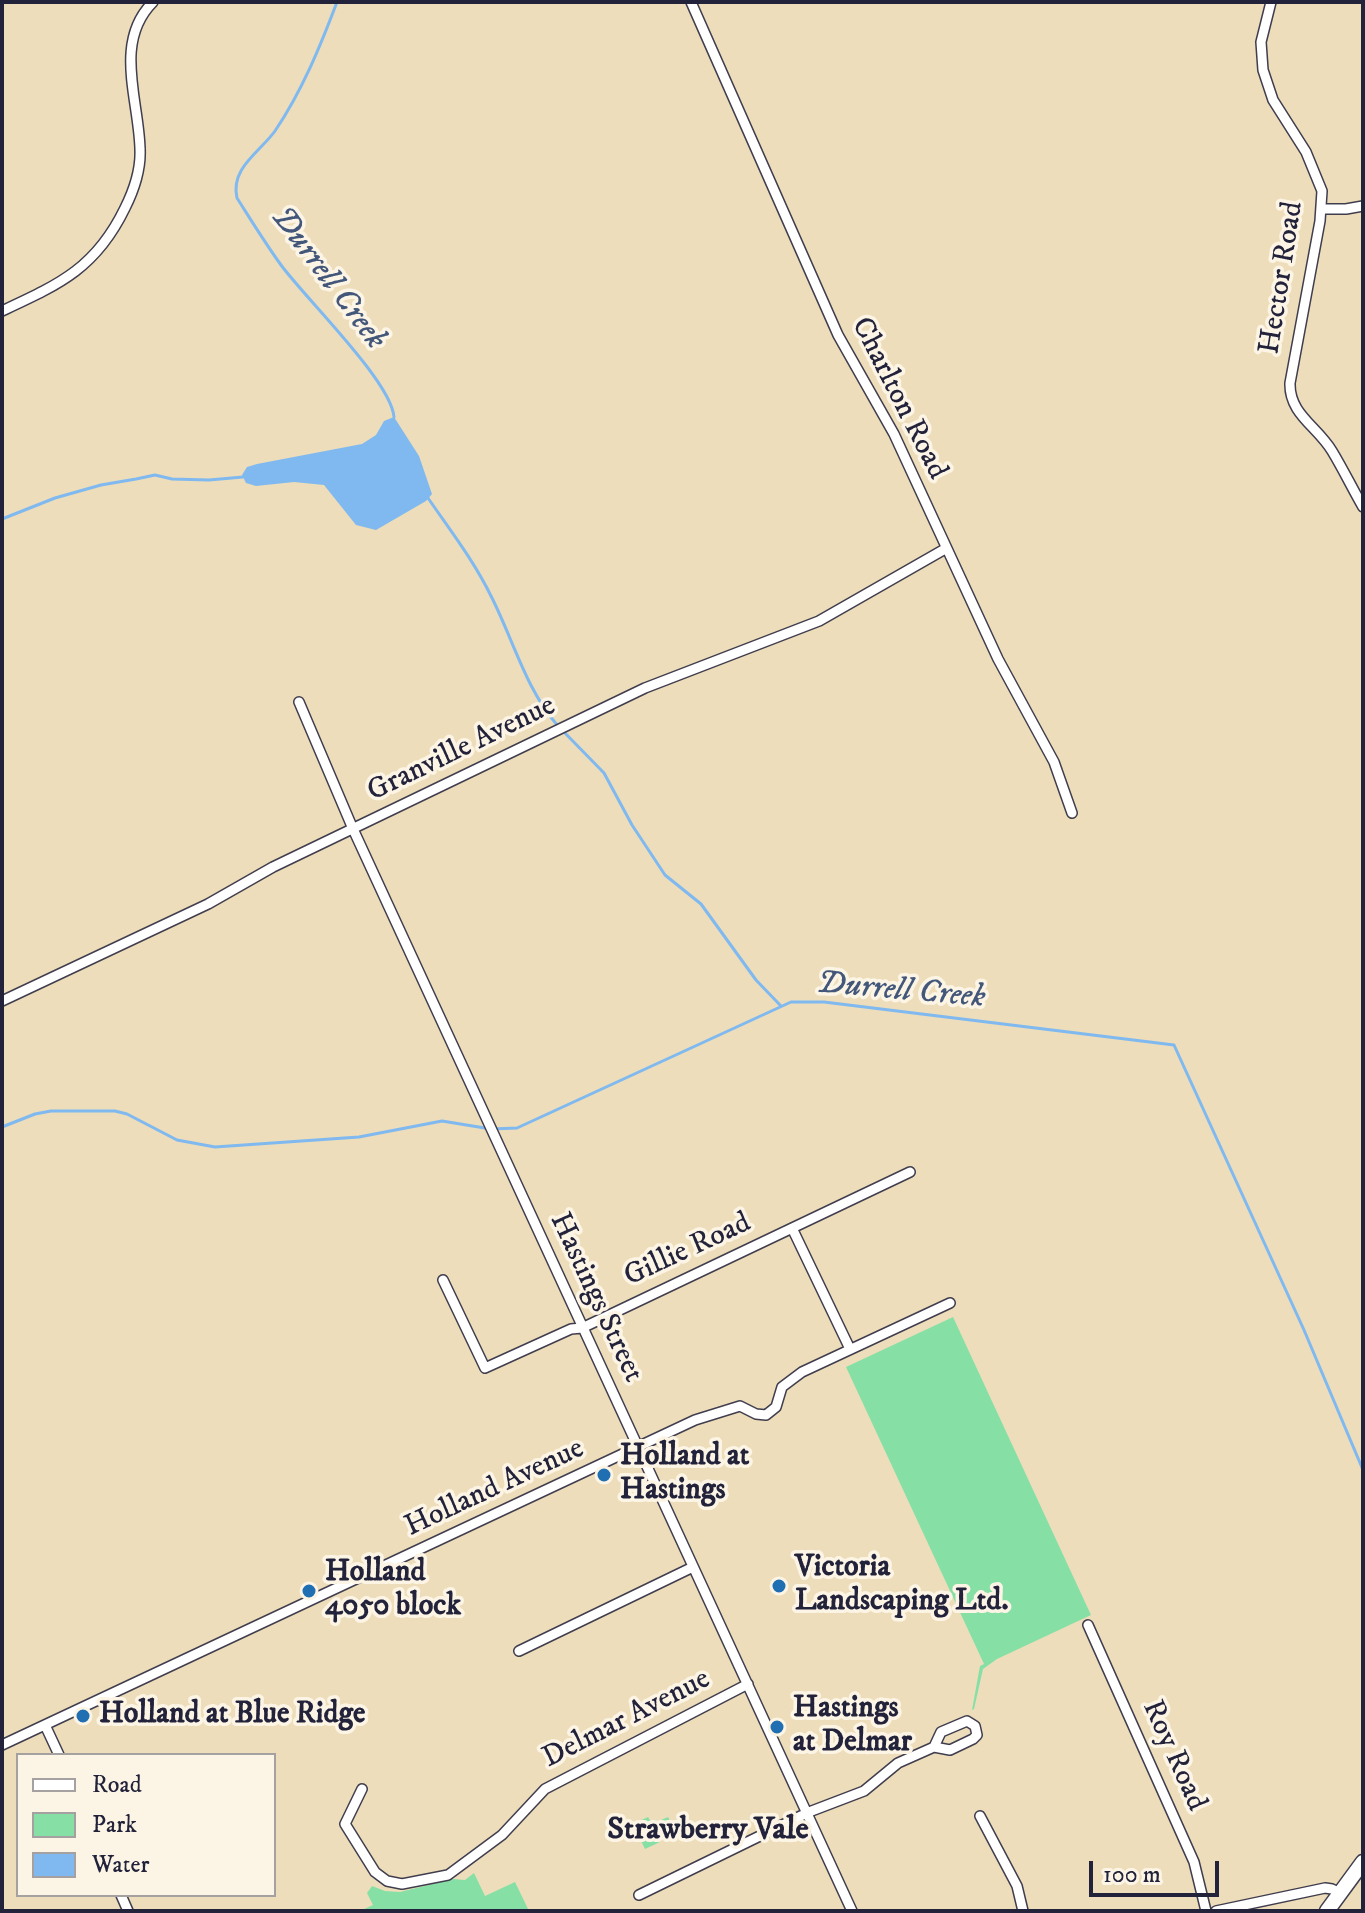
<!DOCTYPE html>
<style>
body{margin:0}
#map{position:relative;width:1365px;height:1913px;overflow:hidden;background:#edddba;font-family:"IM FELL DW Pica",serif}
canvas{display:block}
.frame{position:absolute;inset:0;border:4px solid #22223b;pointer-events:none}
.legend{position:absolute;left:16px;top:1753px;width:260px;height:144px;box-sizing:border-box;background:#fcf5e5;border:2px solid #a5a1a1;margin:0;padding:10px 14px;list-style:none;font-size:24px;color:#22223b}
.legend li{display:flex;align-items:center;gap:16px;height:40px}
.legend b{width:40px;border:2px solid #a5a1a1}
.scale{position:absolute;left:1089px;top:1861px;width:130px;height:36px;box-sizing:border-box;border:4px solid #22223b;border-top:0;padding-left:10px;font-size:24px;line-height:28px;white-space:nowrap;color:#22223b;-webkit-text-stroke:6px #fcf5e5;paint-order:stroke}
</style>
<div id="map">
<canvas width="1365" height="1913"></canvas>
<div class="frame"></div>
<ul class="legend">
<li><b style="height:10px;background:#fff"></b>Road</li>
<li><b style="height:22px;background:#86e0a6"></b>Park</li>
<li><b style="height:22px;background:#7fb9f0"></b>Water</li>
</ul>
<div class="scale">100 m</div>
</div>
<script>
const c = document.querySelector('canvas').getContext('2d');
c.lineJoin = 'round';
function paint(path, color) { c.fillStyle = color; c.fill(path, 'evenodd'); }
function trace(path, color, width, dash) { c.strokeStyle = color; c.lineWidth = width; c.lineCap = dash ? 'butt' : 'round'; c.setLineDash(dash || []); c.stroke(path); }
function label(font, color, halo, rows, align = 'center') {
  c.font = font + ' "IM FELL DW Pica",serif'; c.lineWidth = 7; c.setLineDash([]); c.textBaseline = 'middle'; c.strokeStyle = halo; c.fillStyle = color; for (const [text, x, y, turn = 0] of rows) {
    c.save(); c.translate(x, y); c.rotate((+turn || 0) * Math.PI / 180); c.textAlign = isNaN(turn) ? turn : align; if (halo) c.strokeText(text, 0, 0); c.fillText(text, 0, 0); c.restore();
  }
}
paint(new Path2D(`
 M953,1317L1091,1615L997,1659L983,1669L974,1709L972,1710L980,1666L984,1664L846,1367Z
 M648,1817L652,1824L668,1817L673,1827L658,1837L660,1842L645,1849L633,1824Z
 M474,1873L485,1896L515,1882L529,1911H360L373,1905L367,1893L372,1886L385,1891L400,1892L453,1879L465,1880Z`), '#86e0a6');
paint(new Path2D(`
 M394,417L419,456L432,494L426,501L376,530L356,525L324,485L294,482L256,486L246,483L242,475L247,467L257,464L362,444L376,435L384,421Z`), '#7fb9f0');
trace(new Path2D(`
 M337,2C320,47 302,91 275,131C260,152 230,168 237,198C251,220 265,243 281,265C305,298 391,381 394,417
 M428,498C450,530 474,561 491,596C513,639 526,690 558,726
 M2,519L55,498L101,485L136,479L155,475L172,479L209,480L243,477
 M564,732L604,773L632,825L665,875L701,904L756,980L781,1006
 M2,1127L35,1114L51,1111H115L127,1114L177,1140L215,1147L359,1137L442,1121L491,1129L517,1128L791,1002H824L1174,1045L1304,1330L1363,1470`), '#7fb9f0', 3);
const street = new Path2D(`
 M691,2L838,335L894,434L998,659L1054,762L1072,813
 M1271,2L1261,42L1263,70L1273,100L1306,152L1322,191L1320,221L1290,383C1289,414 1317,426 1332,451C1343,469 1352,488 1363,507
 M1321,209H1346L1363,206
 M2,311C60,284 96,268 125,208C134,190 141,169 140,149C139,100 113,42 153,2
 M299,702L353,829L852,1911
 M2,1001L208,904L273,867L645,688L819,621L945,549
 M792,1228L850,1349
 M443,1280L485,1368L571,1329L582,1328L910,1172
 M1088,1625L1194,1862L1206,1911
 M519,1651L693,1567
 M45,1725L59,1755
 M2,1745L695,1420L740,1406L756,1414L766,1415L776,1407L782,1387L802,1372L950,1303
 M362,1789L345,1824L375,1872L387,1881L402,1884L448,1875L502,1835L545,1789L748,1684
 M980,1816L1017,1886L1023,1911
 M121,1895L128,1911
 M639,1895L809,1812L864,1791L898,1763L934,1747L950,1750L973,1739L977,1735L975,1726L967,1721L941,1732L934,1747
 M1216,1911L1325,1888L1332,1889L1340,1893`);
const secondary = new Path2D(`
 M1327,1911L1363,1862`);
trace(street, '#403e4e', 12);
trace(secondary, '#403e4e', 17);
trace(street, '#fff', 9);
trace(secondary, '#fff', 14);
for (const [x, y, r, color] of [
 [604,1475,8,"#1f6fb2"],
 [779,1586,8,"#1f6fb2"],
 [309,1591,8,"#1f6fb2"],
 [83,1716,8,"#1f6fb2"],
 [777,1727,8,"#1f6fb2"]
]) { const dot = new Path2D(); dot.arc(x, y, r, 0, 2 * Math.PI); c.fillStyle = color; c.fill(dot); trace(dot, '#fcf5e5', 3); }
label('30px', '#22223b', '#fcf5e5', [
 ["Hector Road",1283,278,-81],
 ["Charlton Road",898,399,63],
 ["Granville Avenue",462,750,-26],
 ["Gillie Road",688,1251,-25],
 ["Hastings Street",595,1298,65],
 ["Holland Avenue",495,1489,-25],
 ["Delmar Avenue",627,1720,-27],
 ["Roy Road",1173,1756,66]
]);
label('bold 30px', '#22223b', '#fcf5e5', [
 ["Holland at",620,1458],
 ["Hastings",620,1492],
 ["Victoria",795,1569],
 ["Landscaping Ltd.",795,1603],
 ["Holland",325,1574],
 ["4050 block",325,1608],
 ["Hastings",793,1710],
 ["at Delmar",793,1744],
 ["Holland at Blue Ridge",99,1716]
], 'left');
label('italic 32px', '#43577a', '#fcf5e5', [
 ["Durrell Creek",327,279,53],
 ["Durrell Creek",901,992,5]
]);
label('bold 32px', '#22223b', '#fcf5e5', [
 ["Strawberry Vale",708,1831]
]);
</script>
